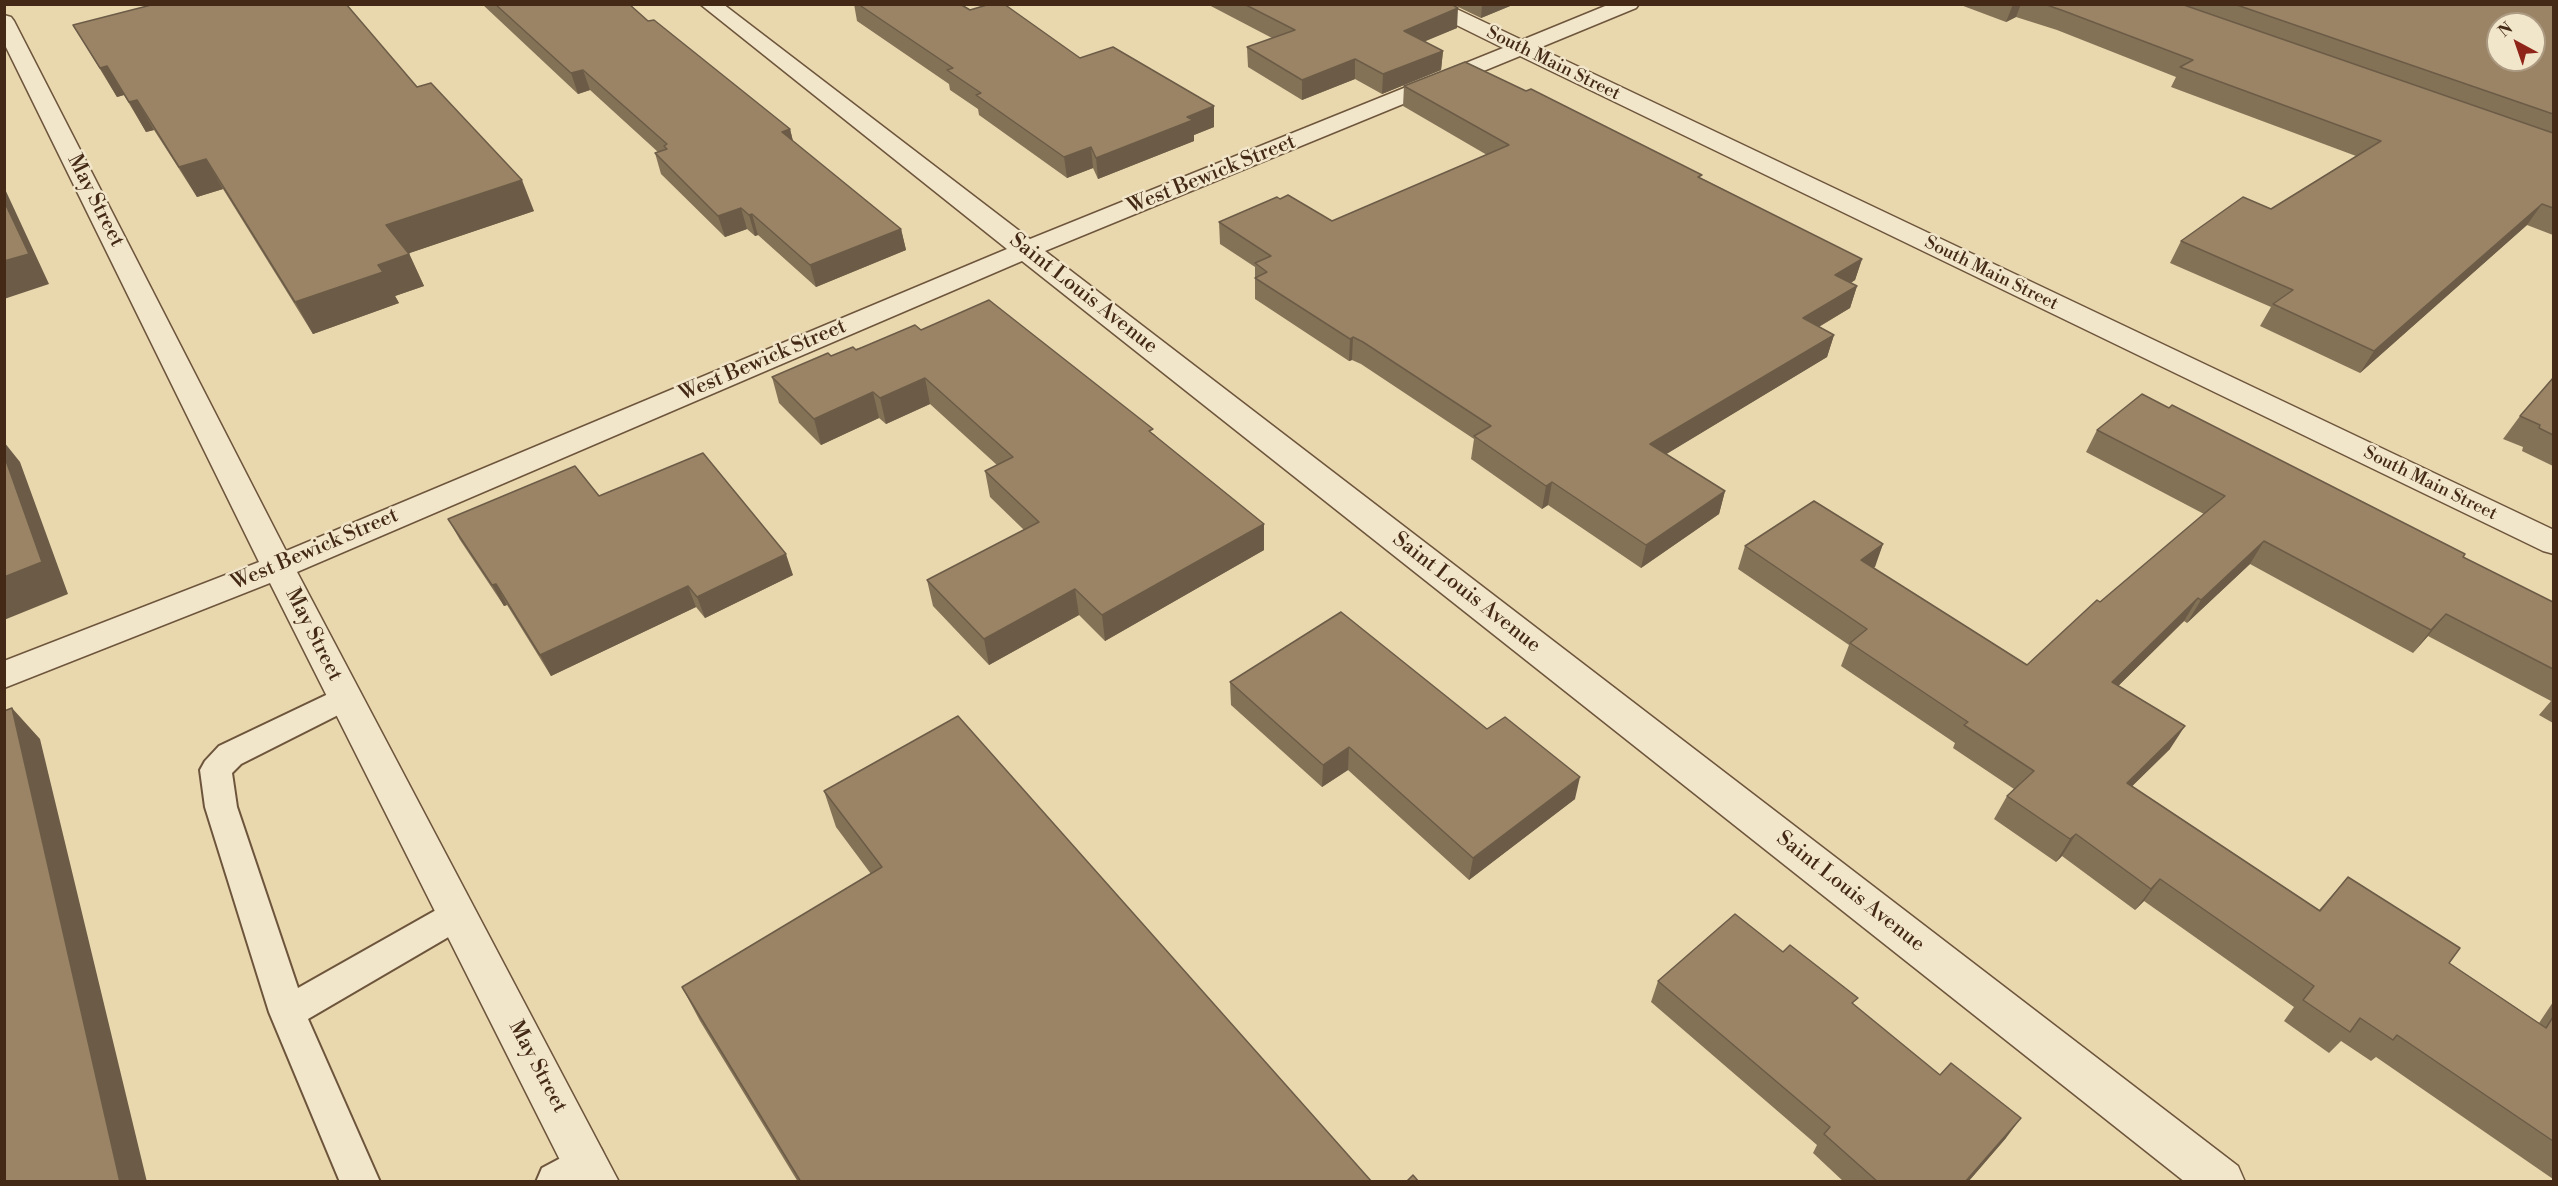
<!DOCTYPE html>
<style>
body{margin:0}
#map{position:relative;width:2558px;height:1186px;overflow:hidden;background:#e9d7ae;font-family:"Libre Bodoni",serif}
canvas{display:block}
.frame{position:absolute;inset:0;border:6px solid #442a16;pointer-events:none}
.north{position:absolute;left:2486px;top:12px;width:60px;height:60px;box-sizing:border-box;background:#f1e5ca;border:2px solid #ac9a82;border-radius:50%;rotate:320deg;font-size:16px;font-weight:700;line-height:24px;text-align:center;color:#442a16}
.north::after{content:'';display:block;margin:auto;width:21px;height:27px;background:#8f2418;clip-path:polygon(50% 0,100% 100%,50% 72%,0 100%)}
</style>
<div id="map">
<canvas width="2558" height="1186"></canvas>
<div class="frame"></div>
<div class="north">N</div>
</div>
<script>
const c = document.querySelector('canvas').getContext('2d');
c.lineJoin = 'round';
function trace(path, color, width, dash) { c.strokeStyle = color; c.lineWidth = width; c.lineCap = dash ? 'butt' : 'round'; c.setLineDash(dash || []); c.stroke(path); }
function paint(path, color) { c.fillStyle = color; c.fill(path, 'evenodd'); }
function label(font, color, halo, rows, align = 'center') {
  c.font = font + ' "Libre Bodoni",serif'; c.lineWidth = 5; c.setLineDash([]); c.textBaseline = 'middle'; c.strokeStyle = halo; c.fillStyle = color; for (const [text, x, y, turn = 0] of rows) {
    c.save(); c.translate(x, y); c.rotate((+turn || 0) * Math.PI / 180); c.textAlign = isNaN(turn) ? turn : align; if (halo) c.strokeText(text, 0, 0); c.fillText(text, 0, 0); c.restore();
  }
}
const lane = new Path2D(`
 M345,686L356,690L360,698L356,706L241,764L232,773L237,807L298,988L445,905L457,900L469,905L474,915L469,925L308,1019L380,1182H340L269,1012L205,807L200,770L205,761L219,746Z
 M587,1144L601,1149L607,1163L601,1177L593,1182H536L542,1168Z`);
const street = new Path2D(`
 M700,4H723L1030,239L1503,48L1422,8L1419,4H1446L1522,40L1610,4H1639L1636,8L1539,48L2554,530V554L2543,551L1520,56L1045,251L2238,1166L2245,1182H2185L1022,261L297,572L619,1182H571L270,583L4,688V661L259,562L4,43V15L11,17L14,21L286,551L1007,249Z`);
trace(lane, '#6d553c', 4);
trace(street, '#6d553c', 3);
paint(lane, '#f1e5ca');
paint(street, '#f1e5ca');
paint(new Path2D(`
 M482,4H629L648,21L790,129L793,141L901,229L906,250L816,287L758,235L755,236L747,229L725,237L661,174L655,153L658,152L590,90L578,94Z
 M854,4H960L970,10L1080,58L1214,127L1194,135V141L1098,179L1093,168L1067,178L979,115L978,109L950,90L949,84L857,21Z
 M1207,4H1451L1457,28L1424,41L1443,51L1441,70L1382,94L1355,79L1302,100L1248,67L1247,47L1272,38Z
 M1452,4H1515L1481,18Z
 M1958,4H2553V235L2527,225L2360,373L2260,326L2271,307L2170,263L2181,241L2271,209L2356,156L2171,87L2176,77L2057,30L2016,17L2006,22Z
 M73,25L417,87L534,211L409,253L424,286L395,296L399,303L313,334L223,189L197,197L154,130L146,132L124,95L117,97Z
 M1404,86L1701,178L1862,259L1855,280L1851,283L1857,286L1850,308L1819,327L1834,335L1827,357L1666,454L1725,491L1719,514L1641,568L1548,505L1542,509L1471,459L1474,439L1361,364L1352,360L1349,361L1255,299V267L1220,244L1219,222L1280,199L1332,221L1487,155L1403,106Z
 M921,330L1154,434L1264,550L1105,641L1079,615L989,665L933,606L927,580L1024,530L990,497L985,471L997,465L930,404L886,424L879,418L821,445L779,403L772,377L831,356Z
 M2553,378V466L2522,451L2523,447L2503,439L2520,416Z
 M2097,430L2463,557L2553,602V723L2539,715L2551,701L2428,636L2413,653L2250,564L2187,623L2184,621L2118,686L2170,749L2132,786L2319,910L2348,877L2449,963L2539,1023L2553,1002V1179L2376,1057L2371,1061L2341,1041L2329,1053L2284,1021L2294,1007L2144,901L2135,910L2062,856L2056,862L1994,819L2007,796L2014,789L1953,748L1955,743L1841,666L1849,645L1738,569L1745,546L1883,544L1873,568L2027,665L2204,514L2086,452Z
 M599,496L793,575L705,618L696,607L551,676L507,605L504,606L460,540L448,519Z
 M1230,682L1487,729L1575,799L1469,880L1348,770L1322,787L1231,705Z
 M824,791L1372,1182H798L700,1021L682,987L871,874L836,827Z
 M1783,952L1854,1005L2006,1138L1968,1182H1844L1813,1153L1817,1145L1651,1002L1658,981Z`), '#847257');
paint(new Path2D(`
 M1482,4H1515L1481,18Z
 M2013,4H2021L2016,17L2006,22Z
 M1458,8L1457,28L1402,51L1404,31Z
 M1443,51L1441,70L1382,94L1383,74Z
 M1355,59V79L1302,100V80Z
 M107,66L124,95L117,97L100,68Z
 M583,70L590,90L578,94L571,73Z
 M137,100L154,130L146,132L129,102Z
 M1214,106V127L1194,135V141L1098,179L1096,158L1187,117Z
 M790,129L795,150L782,132Z
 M1091,147L1093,168L1067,178L1064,157Z
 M206,159L223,189L197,197L179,167Z
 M522,180L534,211L401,256L386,225Z
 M4,187L49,284L4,299Z
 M2542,204L2527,225L2360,373L2374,351Z
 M741,208L747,229L725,237L718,216Z
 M752,214L758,235L755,236L749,215Z
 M901,229L906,250L816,287L810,265Z
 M409,254L424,286L395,296L399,303L313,334L295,302L378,265Z
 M1862,259L1855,280L1828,297L1835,275Z
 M1857,286L1850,308L1796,340L1803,318Z
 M1834,335L1827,357L1645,467L1650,444Z
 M1353,337L1352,360L1349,361L1350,339Z
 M925,378L930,404L886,424L880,398Z
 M873,392L879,418L821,445L814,419Z
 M4,442L20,462L68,594L4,620Z
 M1552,482L1548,505L1542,509L1546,486Z
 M1725,491L1719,514L1641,568L1646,545Z
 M1264,524V550L1105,641L1102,615Z
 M2264,541L2250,564L2187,623L2201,600Z
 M1883,544L1875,567L1852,583L1861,560Z
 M786,554L793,575L705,618L697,597Z
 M496,584L507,605L504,606L492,585Z
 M688,586L696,607L551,676L540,655Z
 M1075,589L1079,615L989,665L984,639Z
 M2198,598L2184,621L2099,705L2112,682Z
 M2446,614L2428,636L2413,653L2431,630Z
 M12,708L40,739L147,1182H120Z
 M2185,726L2170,749L2113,805L2127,783Z
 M1349,747L1348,770L1322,787L1323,765Z
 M1580,777L1575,799L1469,880L1473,858Z
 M2076,834L2062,856L2056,862L2070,839Z
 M2160,879L2144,901L2135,910L2151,889Z
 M2021,1118L2006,1138L1968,1182H1965Z`), '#6c5c47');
const building = new Path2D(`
 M155,4H346L417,87L431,83L522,180L386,225L409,254L378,265L383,272L295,302L206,159L179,167L137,100L129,102L107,66L100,68L73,25Z
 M495,4H629L648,21L654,20L790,129L782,132L901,229L810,265L752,214L749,215L741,208L718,216L655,153L667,149L664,146L667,144L583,70L571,73Z
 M858,4H960L970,10L990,4H1004L1080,58L1113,47L1214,106L1187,117L1193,120L1096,158L1091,147L1064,157L976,95L981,93L947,70L953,68Z
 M1244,4H1451L1458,8L1404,31L1443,51L1383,74L1355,59L1302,80L1247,47L1295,30Z
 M2044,4H2181L2553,133V208L2542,204L2374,351L2273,304L2293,290L2181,241L2243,197L2271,209L2381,141L2180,67L2193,60L2064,11Z
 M2234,4H2553V114ZM2498,24H2534V60H2498Z
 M1465,62L1526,91L1531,89L1702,175L1698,177L1862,259L1835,275L1857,286L1803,318L1834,335L1650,444L1725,491L1646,545L1552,482L1546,486L1474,436L1491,426L1363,342L1353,337L1350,339L1255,278L1267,272L1255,263L1271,256L1219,222L1277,197L1280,199L1288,195L1332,221L1509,145L1404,86Z
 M4,201L29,254L4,261Z
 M989,300L1153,429L1149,431L1264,524L1102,615L1075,589L984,639L927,580L1039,522L985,471L1013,457L925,378L880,398L873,392L814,419L772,377L828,353L831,356L853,347L856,350L915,325L921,330Z
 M2553,378V435L2539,428L2540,425L2520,416Z
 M2142,394L2169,408L2172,405L2465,554L2463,557L2553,602V669L2446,614L2431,630L2264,541L2201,600L2198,598L2112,682L2185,726L2127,783L2320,911L2348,877L2460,948L2449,963L2546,1028L2553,1017V1141L2397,1035L2393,1040L2360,1018L2350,1032L2303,1000L2314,986L2160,879L2151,889L2076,834L2070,839L2007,796L2034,771L1964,725L1968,722L1850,643L1867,629L1745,546L1814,501L1883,544L1861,560L2027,665L2097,600L2100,602L2225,496L2097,430Z
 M703,453L786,554L697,597L688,586L540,655L496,584L492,585L448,519L575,466L599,496Z
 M4,455L42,562L4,577Z
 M1341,612L1487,729L1505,717L1580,777L1473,858L1349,747L1323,765L1230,682Z
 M12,708L120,1182H4V711Z
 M958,716L1372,1182H801L682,987L882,867L824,791Z
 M1735,914L1783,952L1790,945L1858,998L1852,1003L1940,1075L1951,1063L2021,1118L1965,1182H1878L1824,1134L1830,1127L1658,981Z
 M1413,1175L1419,1182H1406Z`);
paint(building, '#9a8465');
trace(building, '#6c5c47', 1.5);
label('18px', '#442a16', '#f1e5ca', [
 ["South Main Street",1553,64,26],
 ["South Main Street",1991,274,26],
 ["South Main Street",2430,484,26]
]);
label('21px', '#442a16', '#f1e5ca', [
 ["West Bewick Street",1212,175,-22],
 ["May Street",95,201,63],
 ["Saint Louis Avenue",1083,294,38],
 ["West Bewick Street",763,361,-23],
 ["West Bewick Street",315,550,-23],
 ["Saint Louis Avenue",1466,593,38],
 ["May Street",313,635,63],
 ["Saint Louis Avenue",1850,892,38],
 ["May Street",537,1067,62]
]);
</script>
